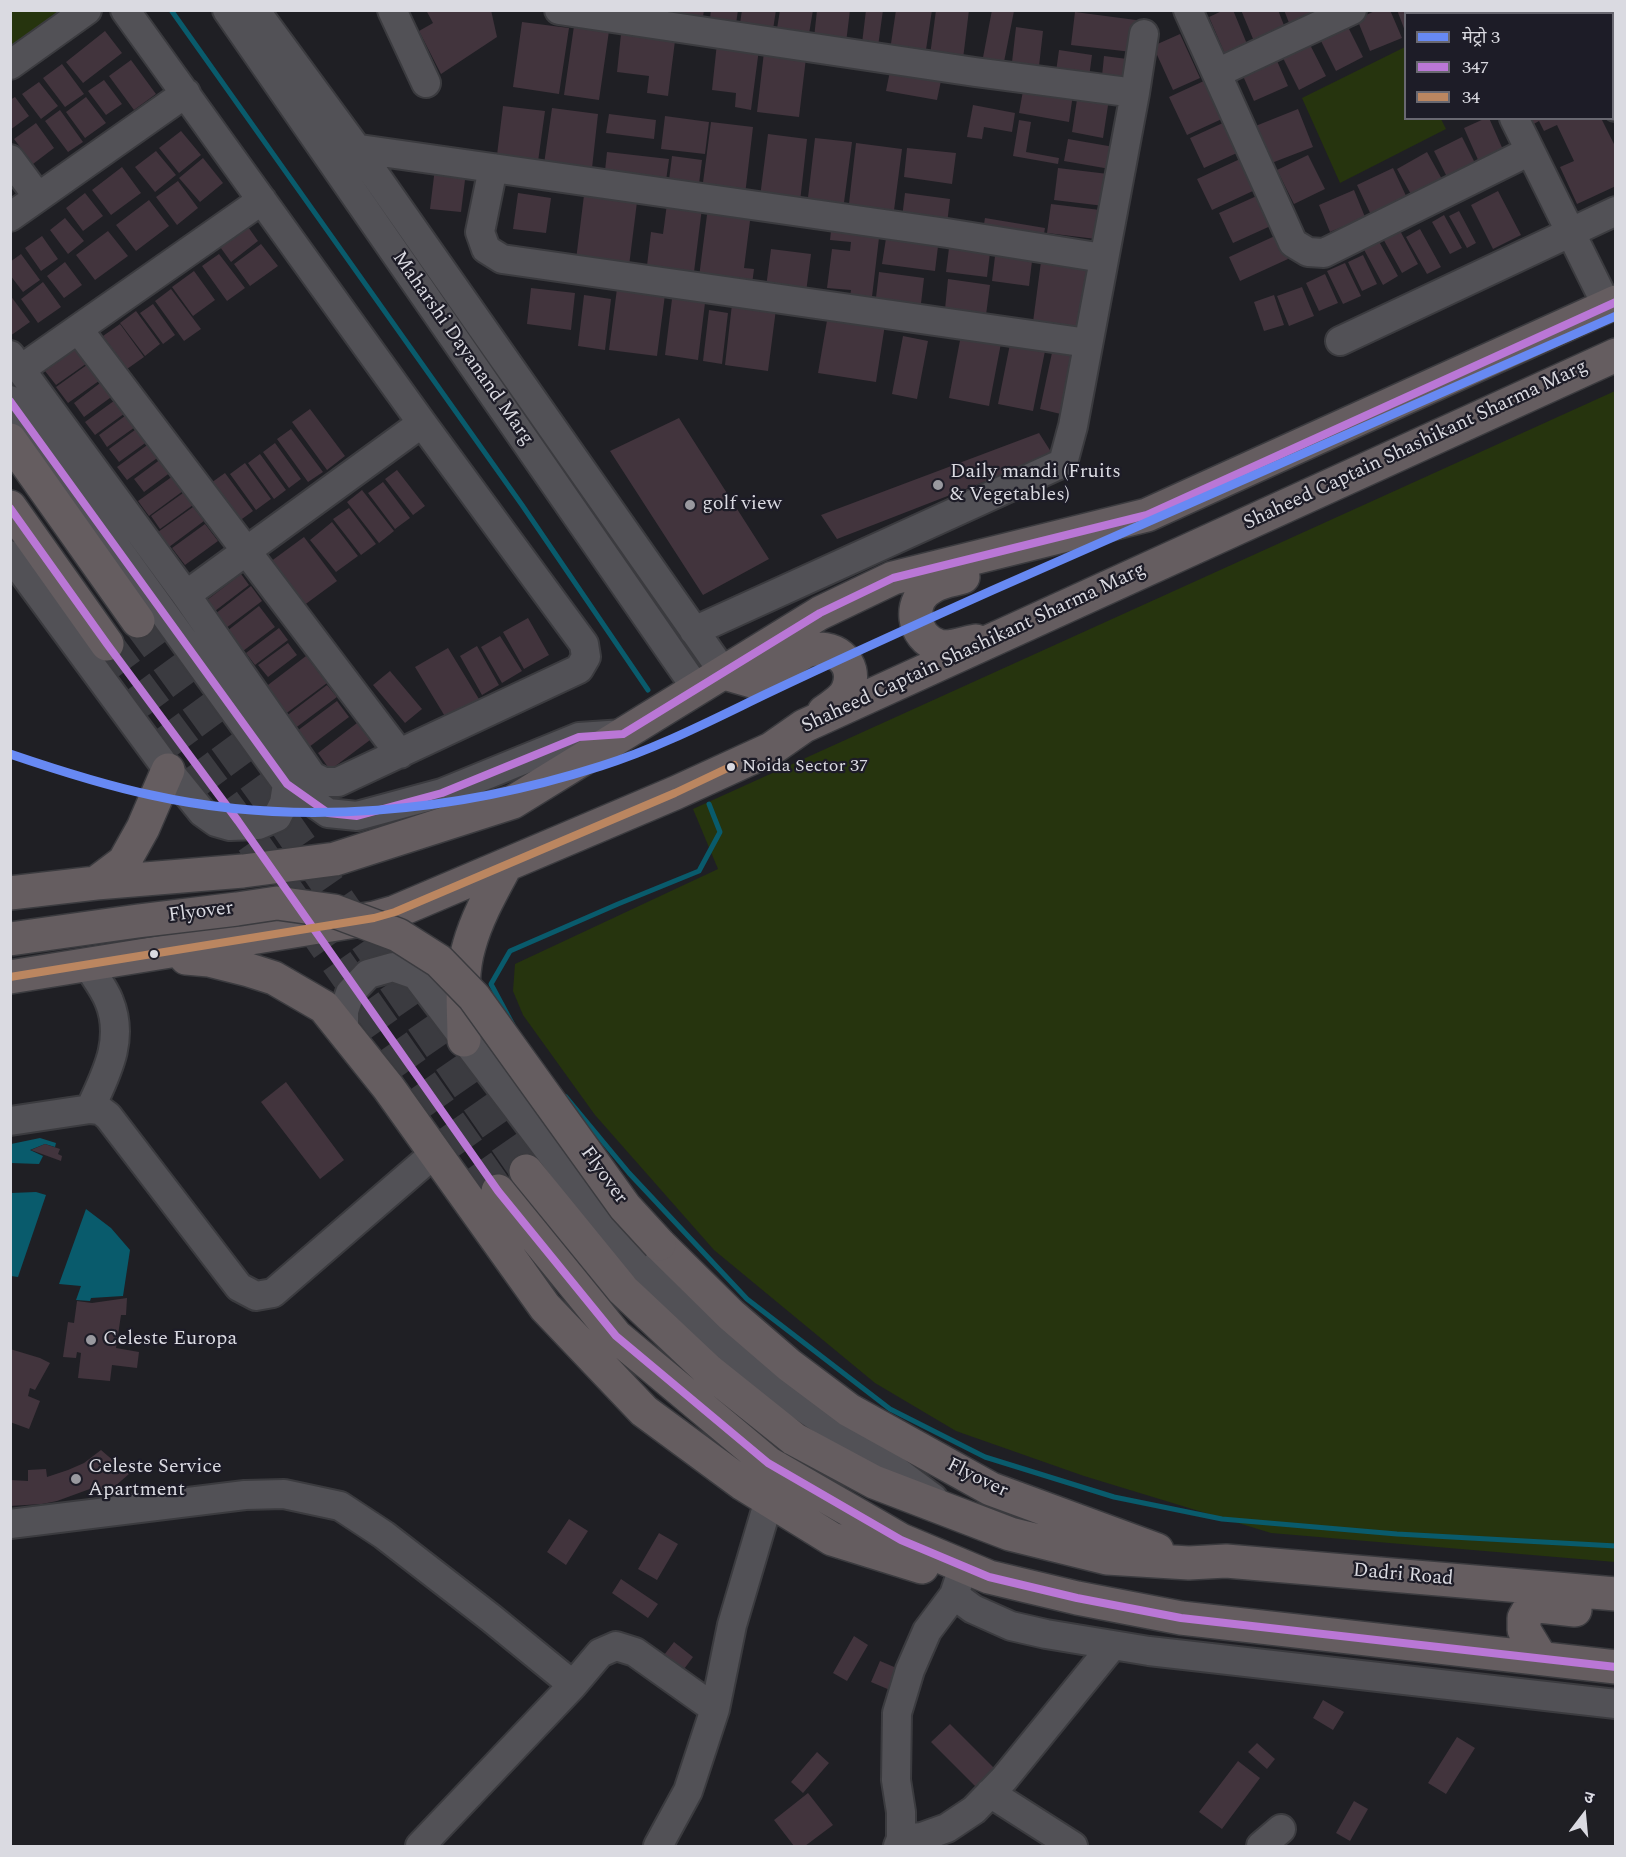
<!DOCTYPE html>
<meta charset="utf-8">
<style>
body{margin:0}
#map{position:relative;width:1626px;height:1857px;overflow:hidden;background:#1f1f24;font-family:Spectral,"Noto Sans Devanagari",serif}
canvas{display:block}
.frame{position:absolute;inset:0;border:12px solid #dadae1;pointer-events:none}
.legend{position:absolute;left:1404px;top:12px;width:210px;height:108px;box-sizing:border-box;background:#1d1c27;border:2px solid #696871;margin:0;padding:8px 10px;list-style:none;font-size:18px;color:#dadae1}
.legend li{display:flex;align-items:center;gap:12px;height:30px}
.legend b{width:30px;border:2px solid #696871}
.north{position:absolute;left:1554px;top:1785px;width:60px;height:60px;-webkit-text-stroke:4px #1d1c27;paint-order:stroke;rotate:16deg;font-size:16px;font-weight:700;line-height:24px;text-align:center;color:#dadae1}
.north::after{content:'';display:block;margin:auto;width:21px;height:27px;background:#dadae1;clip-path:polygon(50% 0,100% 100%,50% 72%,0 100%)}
</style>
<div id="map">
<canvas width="1626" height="1857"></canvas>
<div class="frame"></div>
<ul class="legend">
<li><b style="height:8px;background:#6789f3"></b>मेट्रो 3</li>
<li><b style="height:8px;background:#ba77d6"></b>347</li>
<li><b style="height:8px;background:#bb8660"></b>34</li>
</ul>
<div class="north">उ</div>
</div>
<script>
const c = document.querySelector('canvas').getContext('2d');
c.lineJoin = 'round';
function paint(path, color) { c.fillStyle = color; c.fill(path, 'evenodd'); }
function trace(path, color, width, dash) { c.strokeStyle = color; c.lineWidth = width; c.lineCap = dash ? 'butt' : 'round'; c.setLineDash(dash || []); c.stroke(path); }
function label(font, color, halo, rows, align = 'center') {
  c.font = font + ' Spectral,serif'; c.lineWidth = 4.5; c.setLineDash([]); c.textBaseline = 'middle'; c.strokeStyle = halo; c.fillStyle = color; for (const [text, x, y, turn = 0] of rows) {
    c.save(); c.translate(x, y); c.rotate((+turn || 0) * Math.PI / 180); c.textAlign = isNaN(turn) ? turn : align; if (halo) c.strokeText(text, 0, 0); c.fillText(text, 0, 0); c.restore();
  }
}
paint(new Path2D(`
 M11,11H73L11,56Z
 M1405,47L1406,118L1441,119L1446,129L1340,183L1302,98Z
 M1615,391V1562L1271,1533L1084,1476L956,1431L875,1383L714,1250L595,1115L523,1015L513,991L515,964L718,869L693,809Z`), '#26340e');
paint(new Path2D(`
 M40,1138L56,1143L55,1147L45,1144L30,1150L43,1156L39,1164L11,1163V1144Z
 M36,1192L46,1195L18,1277L11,1276V1193Z
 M86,1209L111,1228L130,1250L123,1296L91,1298L90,1301L76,1300L81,1286L59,1284Z`), '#095b6c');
trace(new Path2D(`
 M171,10L522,505L648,690
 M513,1025L491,984L510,951L618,904L699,871L720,832L709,804
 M566,1097L629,1173L747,1299L890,1409L985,1457L1114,1497L1222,1519L1397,1534L1616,1546`), '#095b6c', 5);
paint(new Path2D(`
 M426,10H491L497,37L441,74L419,31L433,23Z
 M669,10H704L701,31L667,25Z
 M711,10H738L735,31L709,28Z
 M742,10H776L772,36L739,30Z
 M780,10H813L807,46L775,41Z
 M817,10H850L845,51L813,47Z
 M866,10H883L877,54L861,52Z
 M896,10H932L924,63L889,57Z
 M936,10H969L962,67L929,63Z
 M992,10L1014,11L1002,72L981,68Z
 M1224,10H1233L1247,44L1225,54L1209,17Z
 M1241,10H1278L1287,33L1256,46Z
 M1284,10H1321L1291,28Z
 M1377,10H1390L1402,38L1370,51L1357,19Z
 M1397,10H1435L1437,14H1406L1405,31Z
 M1474,10H1525L1526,14H1476Z
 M1075,12L1136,20L1132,52L1071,45Z
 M522,22L569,28L559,94L513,87Z
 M1346,23L1363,57L1336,71L1319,37Z
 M574,26L609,31L599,100L564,95Z
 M1016,27L1043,31L1038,75L1011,71Z
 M105,31L122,53L83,83L66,62Z
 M621,34L675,41L668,96L647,93L649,76L617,72Z
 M1180,34L1200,78L1173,90L1153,46Z
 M1306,37L1326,76L1299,90L1279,50Z
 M717,43L759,49L751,110L735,107L736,93L712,90Z
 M1059,50L1092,55L1088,85L1055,79Z
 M764,52L806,58L799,117L757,112Z
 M1274,54L1288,86L1254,101L1240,69Z
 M1104,56L1135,60L1131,90L1101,86Z
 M131,60L156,94L134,110L109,76Z
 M62,64L84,94L65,107L43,78Z
 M891,66L942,76L937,100L886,91Z
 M104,80L122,104L106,115L88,91Z
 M1206,80L1224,118L1187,135L1169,97Z
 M39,82L58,106L41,119L22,94Z
 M1024,85L1073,94L1069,122L1019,113Z
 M1078,93L1109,99L1103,138L1072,132Z
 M15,97L29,116L10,130V100Z
 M86,97L106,123L85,138L66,112Z
 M973,105L1015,113L1012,132L984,127L982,139L967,137Z
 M503,106L545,111L537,169L496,163Z
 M552,108L598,114L591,177L543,171Z
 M1298,109L1313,147L1269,164L1253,127Z
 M60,110L83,142L68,152L45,121Z
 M609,114L656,120L654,139L606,133Z
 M665,116L709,122L705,154L661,149Z
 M1486,118H1489L1504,152L1479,162L1464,128Z
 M1526,118H1601L1616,148V186L1577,204L1560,167L1574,161L1557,125L1544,131L1539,121L1530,126Z
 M1019,120L1031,122L1026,152L1059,158L1058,164L1013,156Z
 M711,122L753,127L745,195L702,190Z
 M1225,122L1239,152L1204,168L1190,138Z
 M36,123L54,148L33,164L14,139Z
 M181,131L201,155L179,173L159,148Z
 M768,134L807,139L800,202L760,197Z
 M1462,137L1476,165L1448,179L1434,151Z
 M815,138L852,142L843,210L807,206Z
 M1068,139L1114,147L1110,169L1064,161Z
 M856,143L902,149L893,218L848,212Z
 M907,148L956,153L952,184L904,177Z
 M156,151L176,175L155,192L135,167Z
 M607,152L669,159L665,188L604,180Z
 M1427,152L1443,181L1413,198L1397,169Z
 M1308,155L1325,189L1294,204L1277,170Z
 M672,156L702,160L698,192L668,188Z
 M203,158L223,183L200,202L179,178Z
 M1240,159L1255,190L1212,210L1197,179Z
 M122,167L141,193L111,215L92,190Z
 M435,168L466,172L461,212L430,209Z
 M1058,168L1108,174L1104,206L1054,200Z
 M1393,168L1408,200L1372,217L1357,185Z
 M178,181L198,208L177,225L156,197Z
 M585,187L638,194L628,274L575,268Z
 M1354,190L1365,217L1330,232L1319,205Z
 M1498,191L1521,235L1493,249L1471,205Z
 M85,193L103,216L83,231L66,208Z
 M518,193L551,198L546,233L513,229Z
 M905,193L950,199L946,232L901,226Z
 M1261,194L1275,224L1233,243L1219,213Z
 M668,196L703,200L693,280L646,274L651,232L663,234Z
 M149,200L169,226L136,251L116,225Z
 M1051,204L1100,210L1096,239L1047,233Z
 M708,207L751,213L744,268L754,269L751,292L698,285Z
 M1459,211L1476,243L1467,248L1449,216Z
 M1444,215L1462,248L1450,254L1432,222Z
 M65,218L84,241L68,254L50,230Z
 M985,218L1045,228L1043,240L983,230Z
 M246,224L258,241L231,262L218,244Z
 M1398,227L1418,264L1402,273L1381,235Z
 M1420,229L1441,267L1427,274L1406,237Z
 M108,231L128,256L95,280L76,255Z
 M831,231L879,238L871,305L849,303L851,290L827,288L832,249L850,251L851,242L830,240Z
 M887,232L939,238L935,271L882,264Z
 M1277,235L1288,259L1240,281L1229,257Z
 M42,236L58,259L41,271L25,248Z
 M1376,236L1398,276L1383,285L1361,244Z
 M950,240L991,245L987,277L946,272Z
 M261,244L278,266L250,286L234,264Z
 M996,248L1033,253L1029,286L992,281Z
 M771,249L811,254L805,300L765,295Z
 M21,254L40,280L23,292L10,275V262Z
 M219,254L245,288L227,301L202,266Z
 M1042,254L1093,260L1085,329L1033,322Z
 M1363,255L1377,284L1362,291L1348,262Z
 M65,262L82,285L64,298L47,276Z
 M1345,263L1361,296L1343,304L1327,271Z
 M194,271L215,300L193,316L172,287Z
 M879,272L924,278L920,312L875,306Z
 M1325,274L1338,303L1319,311L1306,283Z
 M948,279L990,285L986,315L945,309Z
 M618,281L666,287L657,356L609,350Z
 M43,282L61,307L38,323L21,299Z
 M1302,287L1314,316L1289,326L1277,296Z
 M531,288L575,293L571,330L527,324Z
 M171,289L201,329L184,341L155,301Z
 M673,291L706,295L698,360L665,355Z
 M10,295L30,322L10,336Z
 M584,295L611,299L605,350L578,346Z
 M1274,295L1284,325L1264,331L1254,302Z
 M153,304L175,335L163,344L140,313Z
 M732,304L776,309L768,371L725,365Z
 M829,309L886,318L876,382L818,373Z
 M709,310L728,313L722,364L703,361Z
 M136,311L160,344L145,356L120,323Z
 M120,324L144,357L127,369L103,336Z
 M962,330L1002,338L989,406L949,398Z
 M903,336L928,341L917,399L892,394Z
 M1010,344L1045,351L1033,411L998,404Z
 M79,346L90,361L56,385L45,371Z
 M1053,348L1082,354L1069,416L1040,409Z
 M91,362L103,378L68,403L56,387Z
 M104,380L114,395L84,417L74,403Z
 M122,395L132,408L95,435L85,422Z
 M310,409L345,456L327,470L292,422Z
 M129,413L138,425L107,447L99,435Z
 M679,418L769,559L703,595L610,451Z
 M139,427L148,441L119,462L109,449Z
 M291,429L323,472L308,482L277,439Z
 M1039,433L1053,455L837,539L821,515Z
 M150,443L160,456L127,480L117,467Z
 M275,443L301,479L289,488L263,452Z
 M260,454L286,490L274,499L248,463Z
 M161,459L171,472L144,492L134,479Z
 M245,463L271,499L256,510L230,474Z
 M397,470L425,506L413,515L385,479Z
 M225,473L253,511L235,524L208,485Z
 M173,476L183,491L149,516L138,501Z
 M383,482L410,518L395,529L368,493Z
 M362,490L394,531L379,543L347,502Z
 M183,493L193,505L160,529L151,516Z
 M193,507L204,521L169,547L158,532Z
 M349,508L376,544L361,555L333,519Z
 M332,522L358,556L336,572L310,540Z
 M205,524L218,541L185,565L172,548Z
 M304,537L337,581L303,606L270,562Z
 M241,574L249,585L215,611L207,600Z
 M251,586L262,601L226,628L215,614Z
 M259,606L275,627L243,651L227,631Z
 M528,618L549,655L524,669L503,632Z
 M279,628L288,640L255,665L246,653Z
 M500,636L522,671L502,683L481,647Z
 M288,643L297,655L268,677L258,665Z
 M477,646L499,685L482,695L460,656Z
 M448,648L482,704L449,723L415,667Z
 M306,656L327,683L284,715L264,688Z
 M390,671L422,709L405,723L373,685Z
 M327,685L337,697L294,729L285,717Z
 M337,701L349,717L309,747L297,731Z
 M357,723L370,740L330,770L318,753Z
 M286,1082L344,1160L320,1179L261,1102Z
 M45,1144L60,1149L58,1154L62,1156L61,1161L31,1150Z
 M127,1298L126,1315H121L116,1348L139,1352L137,1368L112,1365L110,1381L78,1378L81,1353L77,1352L76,1358L63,1357L68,1322L74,1323L77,1301L92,1303Z
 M10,1349L40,1358L50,1363L35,1390L30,1388L28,1396L40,1401L29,1429L10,1422Z
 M101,1450L129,1474L106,1494L98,1486L57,1501L42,1504L10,1506V1480L28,1481V1470L46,1469L47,1477L68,1470L84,1463Z
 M569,1519L588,1531L566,1565L547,1552Z
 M659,1533L678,1544L657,1580L638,1569Z
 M621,1579L658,1604L648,1618L612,1593Z
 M854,1636L868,1645L847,1681L833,1673Z
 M674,1642L693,1657L681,1673L661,1659Z
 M880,1661L906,1672L897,1693L871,1682Z
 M1323,1700L1344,1712L1333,1730L1313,1718Z
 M950,1724L999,1773L980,1791L931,1742Z
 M1457,1737L1475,1748L1446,1794L1428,1783Z
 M1257,1743L1275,1759L1267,1769L1248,1752Z
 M817,1752L829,1763L803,1793L791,1782Z
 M1238,1761L1260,1778L1222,1829L1199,1812Z
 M808,1793L833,1825L805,1846H794L774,1820Z
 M1354,1801L1368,1809L1350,1841L1336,1833Z`), '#42343d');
trace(new Path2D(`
 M138,621L267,797L526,1171
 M107,644L238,821L498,1191`), '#3b3b40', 33, [33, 16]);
const minor = new Path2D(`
 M227,10L696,688
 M255,10L357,149L724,673
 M392,10L426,83
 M559,10L975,72L1135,93
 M1188,10L1293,243L1308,252L1324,253L1530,151
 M1460,10L1461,14
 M1564,10L1565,14
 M10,65L87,10
 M1612,66L1616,65
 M1217,73L1352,10
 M1612,101L1616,107
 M1514,118L1607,306
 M346,147L947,233L1103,258
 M10,159L38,197
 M493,168L480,232L486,249L502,259L1088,343
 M10,217L186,93
 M78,329L400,754
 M1340,341L1616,211
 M10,355L186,595L312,776L324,782H338L579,669L586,657L584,644L422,423L125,10
 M21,369L262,200
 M10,400L287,784L328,813L357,816L442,793L579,737L623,734
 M10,555L168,770L202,812L216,822L230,826L258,825L277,817L284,803L287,784
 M186,595L422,423
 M694,631L1063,463L1073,426L1135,93L1144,34
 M87,964C94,976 104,988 109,1001C125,1040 106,1074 90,1109
 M344,1032V1011L350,993L368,974L393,967L416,975L617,1240L695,1321L780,1392L887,1464L933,1498
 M10,1121L90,1109L100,1110L108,1116L239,1287L256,1296L273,1293L435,1153
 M10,1524L245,1495L284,1494L340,1506L384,1535L491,1618L573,1685L420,1846
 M954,1595L973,1609L1011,1626L1046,1634L1149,1651L1616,1704
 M573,1685L600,1653L616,1646L635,1652L715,1709
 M990,1793L1073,1846
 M901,1839L922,1837L947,1828L974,1810L1004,1779L1113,1645
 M658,1846L688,1791L715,1709L732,1625L769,1500
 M898,1846L901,1839V1812L896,1780L897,1713L910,1670L927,1631L954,1595L960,1577
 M1261,1846L1281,1829`);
const major = new Path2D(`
 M10,440L138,621
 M10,507L107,644
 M963,577C953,580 941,581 932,587C907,600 912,638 939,646C950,649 964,643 976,641
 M724,673L755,682L806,651C832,643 859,661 848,689C844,700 833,705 824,712
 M96,883L124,862L143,828L168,770
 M10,893L96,883L243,871L335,859L513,802L820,613L893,578L1147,515L1616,302
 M186,958L209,960L249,970L274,978L324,1007L388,1087L545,1307L644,1411L743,1484L832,1539L922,1567
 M10,977L374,918L395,912L675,793L771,749L804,726L1616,355
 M464,1040C464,1009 460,976 469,946C477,917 492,891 506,865
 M526,1171L623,1290L709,1371L794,1439L874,1482L1010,1534L1107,1558L1189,1563L1226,1561L1616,1594
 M498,1191L616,1336L768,1463L901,1540L989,1577L1077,1598L1181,1618L1616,1667
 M659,1244L731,1315L789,1365L849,1410L991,1489L1157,1550
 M1541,1658L1524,1630V1618L1528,1611L1539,1606L1575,1610`);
trace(minor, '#3b3b3f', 32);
trace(major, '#3b3b3f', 36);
trace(minor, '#525156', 28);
trace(major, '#655d60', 33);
const majorBridge = new Path2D(`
 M10,939L138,921L237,909L277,903L334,911L398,935L439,961L474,997L625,1207L659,1244`);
trace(majorBridge, '#3b3b3f', 36, []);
trace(majorBridge, '#655d60', 33);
trace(new Path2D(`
 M10,401L287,784L328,813L357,816L442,793L579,737L623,734L820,613L893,578L1147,515L1616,302
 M10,508L107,644L238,821L498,1191L616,1336L768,1463L901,1540L989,1577L1077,1598L1181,1618L1616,1667`), '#ba77d6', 8);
trace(new Path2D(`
 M10,977L374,918L395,912L675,793L734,765`), '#bb8660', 8);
trace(new Path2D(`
 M10,754C57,770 103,785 151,795C299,828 457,812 601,766C658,748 712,720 766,694C842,658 917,624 993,590C1200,498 1408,407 1616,316`), '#6789f3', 9);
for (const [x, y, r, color] of [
 [938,485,6,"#99999f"],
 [690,505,6,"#99999f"],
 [731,767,5,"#dadae1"],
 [154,954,5,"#dadae1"],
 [91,1340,6,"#99999f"],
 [76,1479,6,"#99999f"]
]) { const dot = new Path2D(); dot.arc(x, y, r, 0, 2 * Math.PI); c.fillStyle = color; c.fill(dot); trace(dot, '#1d1c27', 2); }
label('18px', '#dadae1', '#1d1c27', [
 ["Noida Sector 37",742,767]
], 'left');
label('20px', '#dadae1', '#1d1c27', [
 ["Maharshi Dayanand Marg",462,349,55],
 ["Shaheed Captain Shashikant Sharma Marg",1416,446,-25],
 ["Shaheed Captain Shashikant Sharma Marg",974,649,-25],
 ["Flyover",201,913,-7],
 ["Flyover",603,1176,54],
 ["Flyover",977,1479,26],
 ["Dadri Road",1403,1576,5]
]);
label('20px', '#dadae1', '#1d1c27', [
 ["Daily mandi (Fruits",950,473],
 ["& Vegetables)",950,496],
 ["golf view",702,505],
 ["Celeste Europa",103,1340],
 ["Celeste Service",88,1468],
 ["Apartment",88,1491]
], 'left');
</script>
